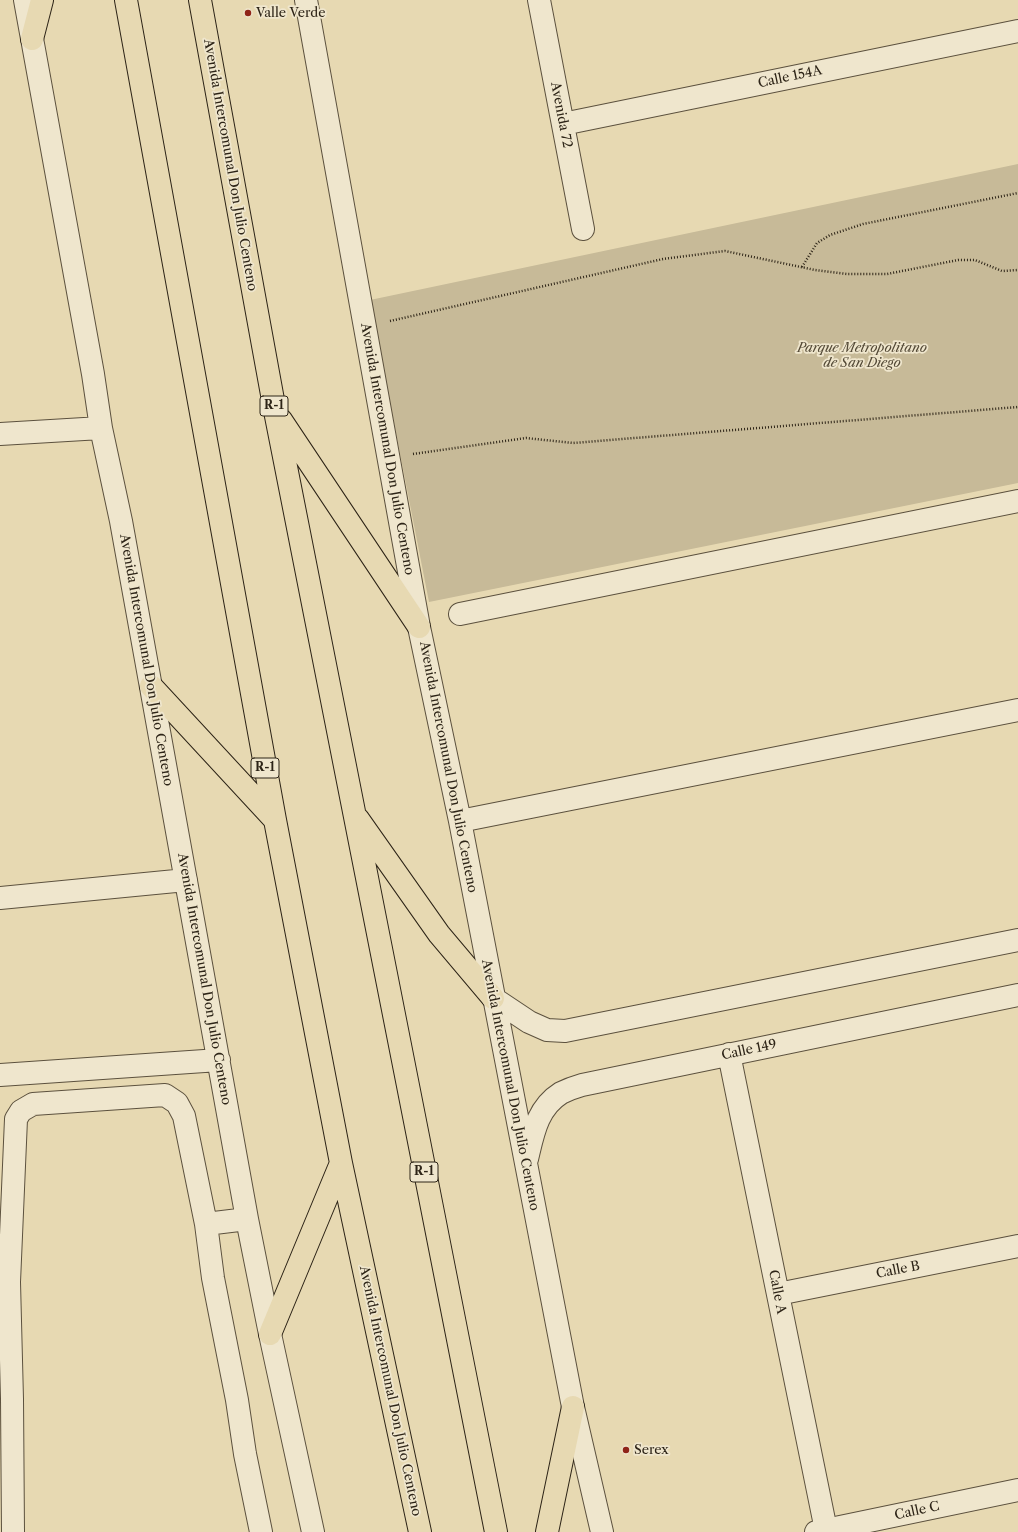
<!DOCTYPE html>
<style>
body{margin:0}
canvas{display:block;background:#e7d9b2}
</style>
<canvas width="1018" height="1532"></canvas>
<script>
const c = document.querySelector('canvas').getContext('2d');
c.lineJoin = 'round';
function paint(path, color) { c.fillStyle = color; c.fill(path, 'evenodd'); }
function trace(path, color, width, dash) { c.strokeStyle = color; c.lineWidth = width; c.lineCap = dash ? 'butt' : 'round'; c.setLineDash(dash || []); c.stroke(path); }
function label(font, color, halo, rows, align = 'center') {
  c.font = font + ' "Libre Caslon Text",serif'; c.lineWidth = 3.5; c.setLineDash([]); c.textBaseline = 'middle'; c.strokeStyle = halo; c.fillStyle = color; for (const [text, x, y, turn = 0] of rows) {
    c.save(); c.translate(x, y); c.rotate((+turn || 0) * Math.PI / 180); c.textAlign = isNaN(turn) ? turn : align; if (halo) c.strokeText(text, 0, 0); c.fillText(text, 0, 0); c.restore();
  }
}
paint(new Path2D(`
 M1018,164V483L429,602L370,300Z`), '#c7ba98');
const minor = new Path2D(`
 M25,0L93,374L101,428L121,521L247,1219L270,1334L313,1532
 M306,0L419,627L460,821L573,1407L602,1532
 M539,0L583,229
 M563,124L1018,31
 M0,434L101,428
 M460,614L1018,501
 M460,821L1018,710
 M0,898L186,880
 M493,998L529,1022L547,1030L565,1031L1018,940
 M729,1054L826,1530
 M0,1075L219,1060
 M527,1159C533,1134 537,1108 561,1093C567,1090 575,1087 582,1085L1018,995
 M206,1224L247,1219
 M778,1294L1018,1246
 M13,1532L12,1399L9,1282L16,1119L21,1111L33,1104L165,1095L177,1103L184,1116L206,1224L213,1278L237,1400L245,1454L261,1532
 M816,1532L1018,1490`);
const major = new Path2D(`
 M126,0L275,820L341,1163L420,1532
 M200,0L275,411L496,1532
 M32,39L42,0
 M281,420L419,627
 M151,686L275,820
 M358,819L439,934L493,998
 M270,1334L341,1163
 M547,1532L573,1407`);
trace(minor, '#5c513e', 24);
trace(major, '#2d2417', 24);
trace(new Path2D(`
 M802,267L817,243L830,235L863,224L1018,193
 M390,321L663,259L725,251L815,270L847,274H887L958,260H975L1002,271L1018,270
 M413,454L526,438L573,443L1018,407`), '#2d2417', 2.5, [1, 2]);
trace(minor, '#efe6cd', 22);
trace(major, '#e7d9b2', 22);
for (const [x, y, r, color] of [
 [248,13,4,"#8f2418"],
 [626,1450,4,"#8f2418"]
]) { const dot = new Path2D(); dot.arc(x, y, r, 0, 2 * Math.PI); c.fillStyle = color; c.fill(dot); trace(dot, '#efe6cd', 1.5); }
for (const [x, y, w] of [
 [274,406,28],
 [265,768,28],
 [424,1172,28]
]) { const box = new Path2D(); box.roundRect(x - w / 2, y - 10, w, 20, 3); c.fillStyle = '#efe6cd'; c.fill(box); trace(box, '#2d2417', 1); }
label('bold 12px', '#2d2417', null, [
 ["R-1",274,406],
 ["R-1",265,768],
 ["R-1",424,1172]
]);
label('13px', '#2d2417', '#efe6cd', [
 ["Valle Verde",256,13],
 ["Serex",634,1450]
], 'left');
label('13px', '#2d2417', '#efe6cd', [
 ["Calle 154A",790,77,-12],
 ["Avenida 72",561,115,79],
 ["Avenida Intercomunal Don Julio Centeno",230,165,80],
 ["Avenida Intercomunal Don Julio Centeno",387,449,80],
 ["Avenida Intercomunal Don Julio Centeno",146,660,80],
 ["Avenida Intercomunal Don Julio Centeno",448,767,79],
 ["Avenida Intercomunal Don Julio Centeno",204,979,80],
 ["Calle 149",749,1050,-12],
 ["Avenida Intercomunal Don Julio Centeno",510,1085,79],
 ["Calle B",898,1270,-11],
 ["Calle A",777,1292,79],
 ["Avenida Intercomunal Don Julio Centeno",390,1391,78],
 ["Calle C",917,1511,-12]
]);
label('italic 13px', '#544a37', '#efe6cd', [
 ["Parque Metropolitano",862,348],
 ["de San Diego",862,363]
]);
</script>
